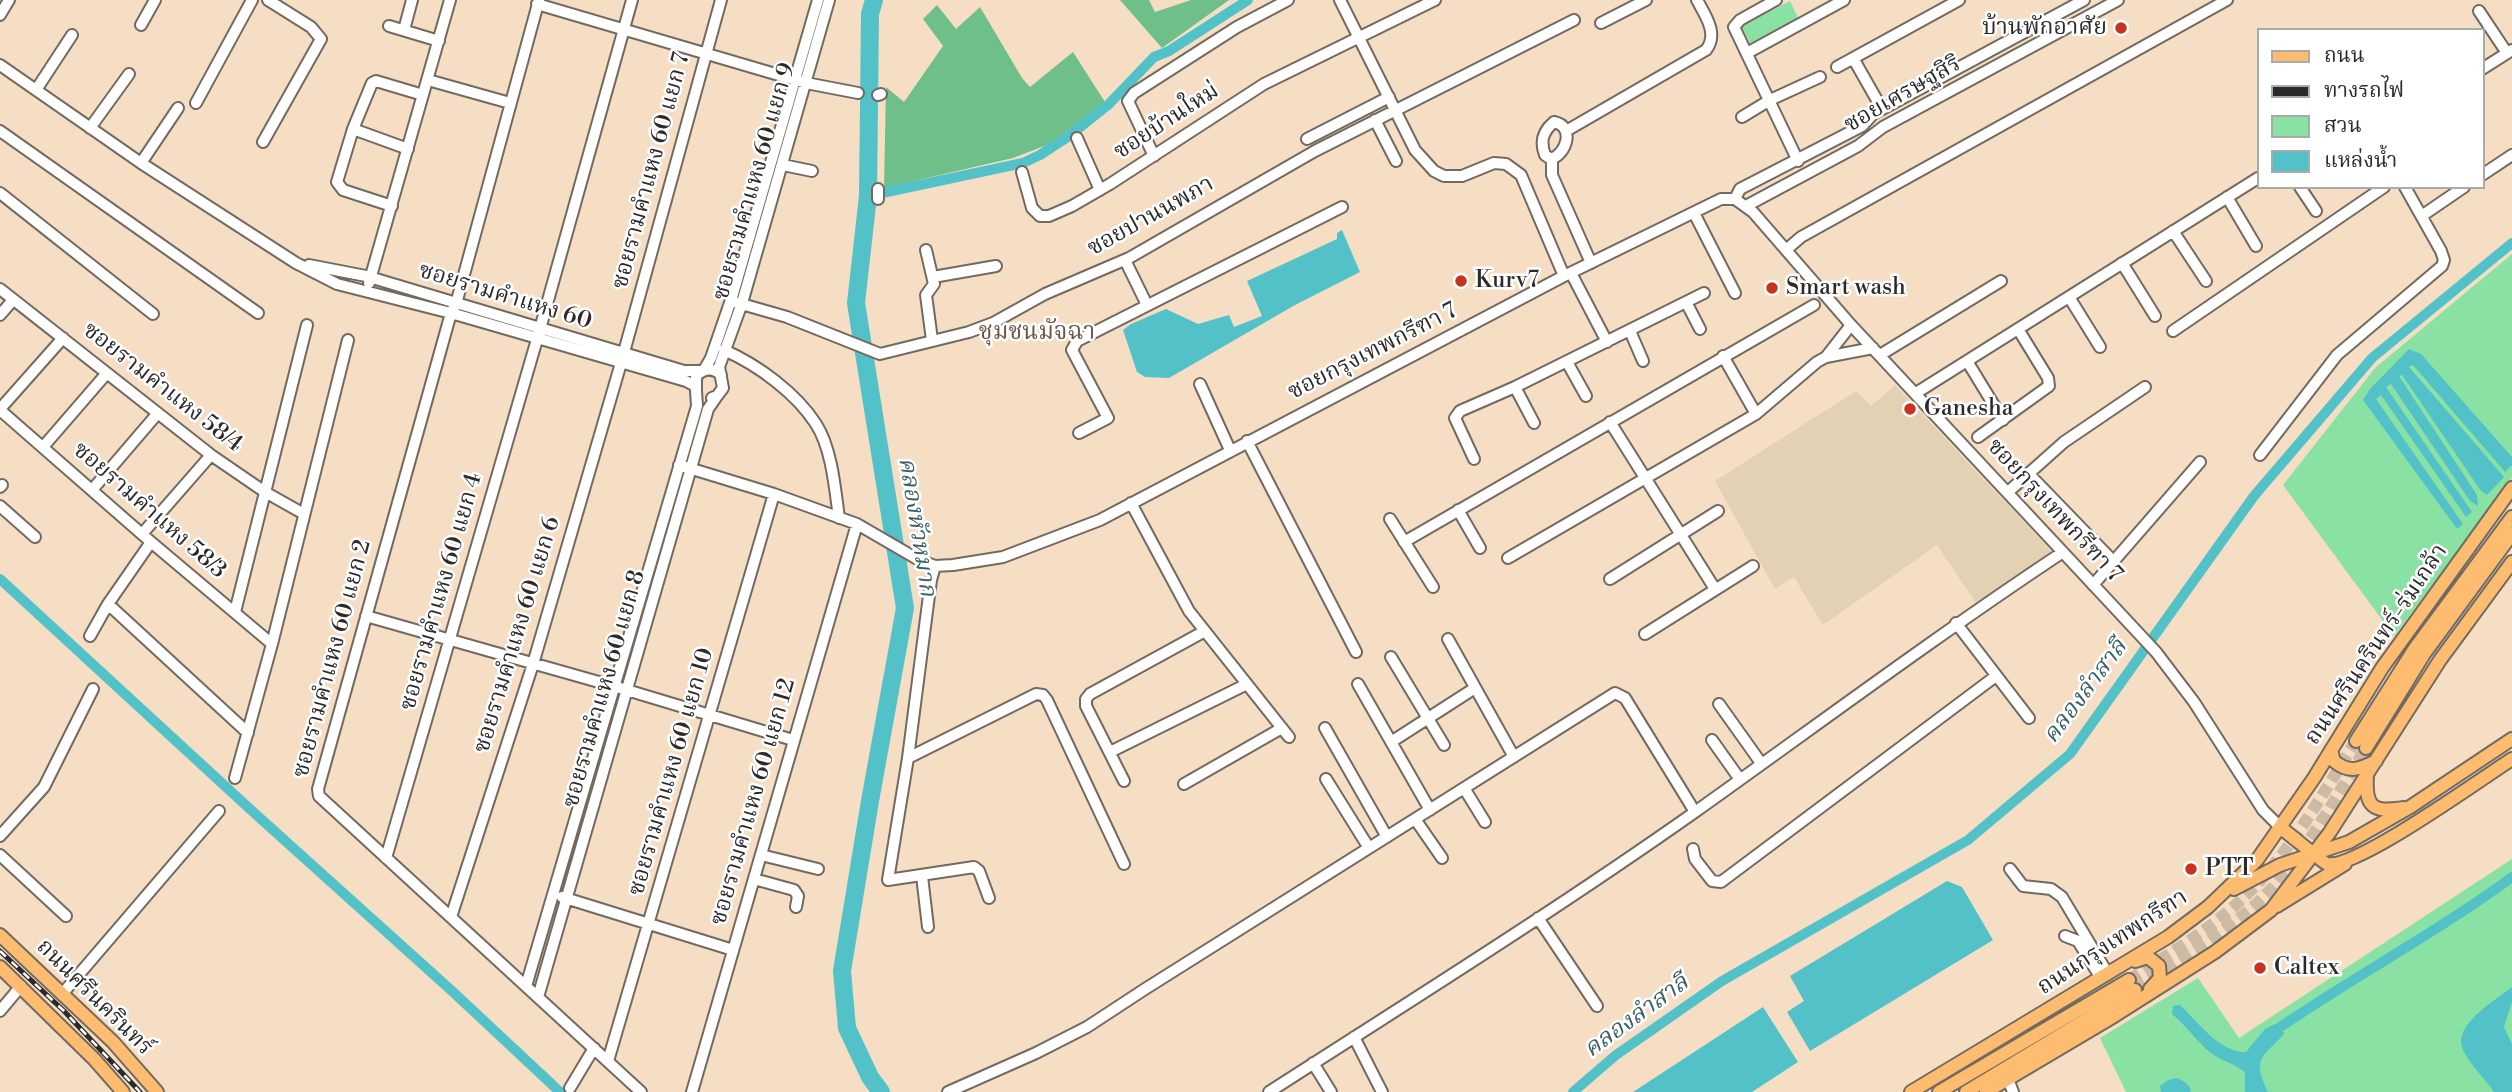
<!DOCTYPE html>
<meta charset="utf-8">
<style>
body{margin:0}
#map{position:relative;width:2512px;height:1092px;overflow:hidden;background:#f5dec4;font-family:"Libre Bodoni","Noto Serif Thai",serif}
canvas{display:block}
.legend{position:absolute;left:2257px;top:28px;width:228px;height:161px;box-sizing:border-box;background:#fff;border:2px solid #aaa;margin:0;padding:9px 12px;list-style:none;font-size:21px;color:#2b2b2b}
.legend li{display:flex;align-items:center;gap:14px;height:35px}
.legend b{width:35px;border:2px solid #aaa}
</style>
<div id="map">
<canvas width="2512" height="1092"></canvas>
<ul class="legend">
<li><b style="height:9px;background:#febc70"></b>ถนน</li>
<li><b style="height:9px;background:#2b2b2b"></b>ทางรถไฟ</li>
<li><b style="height:19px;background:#8ae1a4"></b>สวน</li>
<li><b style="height:19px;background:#53c2c8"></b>แหล่งน้ำ</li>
</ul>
</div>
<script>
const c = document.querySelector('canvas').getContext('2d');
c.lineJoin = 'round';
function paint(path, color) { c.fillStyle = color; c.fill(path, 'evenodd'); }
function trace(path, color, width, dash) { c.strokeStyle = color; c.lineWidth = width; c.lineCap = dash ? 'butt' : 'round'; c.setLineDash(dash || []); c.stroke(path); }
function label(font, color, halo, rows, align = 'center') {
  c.font = font + ' "Libre Bodoni","Noto Serif Thai",serif'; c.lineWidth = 5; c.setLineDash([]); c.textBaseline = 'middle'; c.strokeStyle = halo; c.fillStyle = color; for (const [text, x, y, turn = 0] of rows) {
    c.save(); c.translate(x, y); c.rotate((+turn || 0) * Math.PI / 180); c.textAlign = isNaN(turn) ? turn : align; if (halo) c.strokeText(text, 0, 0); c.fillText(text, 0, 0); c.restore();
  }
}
paint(new Path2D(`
 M1895,385L2051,551L1978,606L1937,545L1823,625L1794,577L1775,589L1715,481L1856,391L1871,406Z`), '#e3d1b4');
paint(new Path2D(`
 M1790,1L1798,18L1750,43L1741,26Z
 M2512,254V478L2394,636L2283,485L2375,368Z
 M2512,859V1092H2126L2100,1038L2198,978L2239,1038Z`), '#8ae1a4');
paint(new Path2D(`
 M1120,0H1149L1155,12L1191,0H1229L1162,48Z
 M937,5L956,29L980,7L1022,78L1030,87L1073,52L1105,102L1052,143L1013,158L884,188L886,87L904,102L943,46L923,19Z`), '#6fbf8a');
paint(new Path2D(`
 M1342,230L1360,272L1295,305L1169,378L1145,377L1137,372L1123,330L1131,324L1166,309L1198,324L1229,315L1234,327L1262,316L1247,281L1337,239V233Z
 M2409,349L2421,354L2512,457V465L2505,472L2413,365L2409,367L2504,477L2487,495L2481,491L2402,375L2399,376L2477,495L2478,506L2470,501L2391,384L2386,387L2472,512L2466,517L2381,395L2376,399L2463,524L2457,529L2363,400L2370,389Z
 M1947,881L1962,887L1993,940L1810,1051L1787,1012L1804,1001L1790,976Z
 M2512,987V1002L2504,1027L2512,1044V1092H2494C2486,1080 2465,1059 2462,1047C2455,1023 2496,1000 2512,987Z
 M2180,1005C2198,1022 2220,1053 2246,1052L2265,1029L2275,1024L2282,1028L2284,1034C2261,1059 2252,1058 2268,1092H2245V1072C2235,1064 2222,1061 2211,1053C2197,1042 2187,1026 2172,1014L2173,1006Z
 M1763,1007L1798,1062L1752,1092H1633Z
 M2177,1078C2184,1081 2190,1084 2191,1092H2161L2160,1086L2168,1080Z`), '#53c2c8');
trace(new Path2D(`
 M868,196L1023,163L1040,155L1069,136L1109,104L1154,57L1169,51L1248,0
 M0,579L251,810L452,991L560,1092
 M2270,1034C2349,979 2435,934 2512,877
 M1573,1092L1616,1055L1722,981L1968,840L2070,754L2254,496L2372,358L2512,243`), '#53c2c8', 10);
trace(new Path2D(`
 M874,0L870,14L868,196L856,303L905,608L870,801L842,971L847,1028L870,1077L881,1092`), '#53c2c8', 18);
trace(new Path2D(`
 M2129,980C2169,954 2212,929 2246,895C2292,851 2322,794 2356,741
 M2135,990C2175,963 2217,938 2254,906C2300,865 2334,800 2366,748`), '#cdbaa5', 12, [12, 6]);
const minor = new Path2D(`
 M539,0L456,304L451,313L318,789L319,796L641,1092
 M1340,0L1415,150L1434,171L1444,176H1462L1494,163L1506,164L1521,175L1564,276
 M1776,0L1740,20L1734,27L1798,161
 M537,4L806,83L858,93
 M2479,11L2507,53
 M0,15L9,0
 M1601,23L1646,0
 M141,25L155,0
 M389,26L439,41
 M404,30L412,0
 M1747,53L1844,0
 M1853,58L1882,109
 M0,65L141,163L296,263L337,284L451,313L686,381L695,386
 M1837,67L1959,0
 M2482,69L2512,50
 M428,80L510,103
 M36,90L72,35
 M878,95L881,94
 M196,103L252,0
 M1742,117L1770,100L1820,77
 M1375,120L1396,161
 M1554,122C1575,126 1567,154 1551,159L1545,155C1540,142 1542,132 1554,122Z
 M90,128L129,74
 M353,129L408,149
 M0,131L258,313
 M1566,131L1706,50C1719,34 1705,15 1697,0
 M1077,138L1100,190
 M1307,139L1389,97
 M263,142L321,39L311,27L268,0
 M1154,156L1128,101L1134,93L1237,27L1288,0
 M1552,159V175L1591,263
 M141,163L178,108
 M783,165L812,171
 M1022,172L1032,208L1040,216H1049L1072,206L1110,184L1264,84L1435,0
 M2482,175L2512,155
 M2300,187L2316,211
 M0,193L153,314
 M2227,197L2256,246
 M878,199V189
 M1735,199L1740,189L1862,126L1873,114L2084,0
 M392,206L343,190L337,182L353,129L372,83L376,81L423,95
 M1746,206L1858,146L1883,127L2118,0
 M1694,213L1735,293
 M2423,215L2464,187
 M2173,231L2206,281
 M926,250L934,284L926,295L932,340
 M1786,250L1801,237L2227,0
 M1125,260L1147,305
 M2122,263L2155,316
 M309,265L366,276L684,371H701
 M1571,273L1607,342
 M933,277L996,266
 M369,283L450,0
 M0,289L211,455L265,492L304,514
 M2069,297L2100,347
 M731,301L787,317L880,354L969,332L993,323L1045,294L1129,258L1315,151L1574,20
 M1686,302L1700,329
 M0,315L13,300
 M1630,331L1643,361
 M2173,331L2384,187
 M724,350C758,365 796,393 816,424C832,449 835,489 839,518
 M1880,355L2001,281
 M1723,356L1756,414
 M1826,357L1851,325
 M1967,361L2003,420
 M1567,362L1586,396
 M704,370L711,358L732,297L818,0
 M1200,384L1230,450
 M1515,387L1534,423
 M696,389V376C704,368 713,367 721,375
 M1916,393L2258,178
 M712,398L717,396L723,388L719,367L742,303L829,0
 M0,409L63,338
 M0,410L151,542L272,644
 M1610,422L1715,589
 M1079,433L1108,418L1072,350L1077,341L1342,207
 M1978,437L2049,386L2048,378L2018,329
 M1247,441L1356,652
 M43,447L107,373
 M2260,455L2337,355L2442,266L2444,260L2441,251L2405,187
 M1474,459L1455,418L1460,411L1515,387L1704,293
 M679,465L774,494L857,524L919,560L935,566L953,565L1003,557L1100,520L1564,276L1721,199H1735L1753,212L1851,325L2156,652L2194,702L2263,810L2281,828
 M2028,473L2114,562
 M0,487L2,485
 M92,490L158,413
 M2008,492L2064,442L2145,387
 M1131,503L1189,611L1289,737
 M0,506L35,537
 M1458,510L1480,548
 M1390,519L1433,587
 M142,534L211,455
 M1404,542L1814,305
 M1508,558L1756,414L1817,362L1826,357L1873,348
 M1610,579L1718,511
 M2093,585L2200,462
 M108,604L248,733
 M235,612L307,325
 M366,616L620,688L793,740
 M1956,623L2029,718
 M1645,634L1753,566
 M90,636L108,604L151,542
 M1448,639L1514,757
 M1391,657L1444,745
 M1358,684L1430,810
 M1719,704L1761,763
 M1325,728L1387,837
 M1712,740L1739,778
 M1391,742L1475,688
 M1110,752L1247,684
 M908,758L931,580L935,566
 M235,778L272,644L348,340
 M1326,779L1369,848
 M1124,781L1086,706V699L1090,694L1205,631
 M1184,784L1282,728
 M1464,788L1485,822
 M1415,819L1442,858
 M0,836L44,787L93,689
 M1693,849L1695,859L1712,881L1721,882L1996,676
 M0,855L66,916
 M761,855L818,869
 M386,858L540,329L632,0
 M2010,869L2023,886L2051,889L2062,897L2108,974
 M922,876L928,927
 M754,879L794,890L798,896L796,907
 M562,897L733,950
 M989,898L979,871L974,867L888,880L908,758L1036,694L1043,695L1047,700L1124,864
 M451,917L533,664L621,363L721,0
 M1538,918L1597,1006
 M2065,936L2078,941L2101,978
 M526,986L697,406L696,391
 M63,993L219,811
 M538,997L708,409L717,396
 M0,1011L21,986
 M1354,1037L1382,1092
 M608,1061L774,494
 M1313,1063L1331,1092
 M2008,1079L2013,1092
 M570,1088L594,1048
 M692,1092L857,524
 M948,1092L1036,1053L1087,1027L1145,989L1615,693L1625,698L1695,812
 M1269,1092C1412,1000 1556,910 1695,812C1817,725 1938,635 2063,552`);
const major = new Path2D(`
 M2356,741L2415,648L2512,517
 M2366,748L2424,654L2512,534
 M2331,750L2334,761C2349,774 2360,769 2376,761
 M2367,775C2365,807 2372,813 2404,808
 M2281,828C2288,833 2324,863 2327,864C2355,870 2482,778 2512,759
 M2234,889L2280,865L2349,842L2410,807L2512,739
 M2277,906L2345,864
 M0,935L113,1042L157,1092
 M2135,961L2148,957L2159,966L2160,978L2150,989
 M0,967L94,1059L123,1092
 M1911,1092L2168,937L2208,907L2257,860L2314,778L2382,668L2512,488
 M1939,1092L2129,980
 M1966,1092L2135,990
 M1986,1092L2114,1016L2215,952L2271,910L2330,832L2440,660L2512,562`);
trace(minor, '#726a61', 14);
trace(major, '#726a61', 16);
trace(minor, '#fff', 10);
trace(major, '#febc70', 12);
const rail = new Path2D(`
 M0,951L64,1011L140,1092`);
trace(rail, '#2b2b2b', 5);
trace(rail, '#fff', 2.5, [8]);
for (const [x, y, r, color] of [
 [2121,28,7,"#c8321e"],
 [1461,281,7,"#c8321e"],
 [1772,288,7,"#c8321e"],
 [1910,409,7,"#c8321e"],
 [2191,869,7,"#c8321e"],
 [2260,968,7,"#c8321e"]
]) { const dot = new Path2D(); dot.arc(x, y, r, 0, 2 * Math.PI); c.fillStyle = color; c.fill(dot); trace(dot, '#fff', 2.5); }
label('23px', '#2b2b2b', '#fff', [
 ["บ้านพักอาศัย",2107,28,"right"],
 ["Kurv7",1475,281],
 ["Smart wash",1786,288],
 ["Ganesha",1924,409],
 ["PTT",2205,869],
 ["Caltex",2274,968]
], 'left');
label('23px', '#2b2b2b', '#fff', [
 ["ซอยเศรษฐสิริ",1903,95,-30],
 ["ซอยบ้านใหม่",1167,122,-33],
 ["ซอยรามคำแหง 60 แยก 7",652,171,-75],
 ["ซอยรามคำแหง 60 แยก 9",755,182,-74],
 ["ซอยปานนพภา",1151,217,-29],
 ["ซอยรามคำแหง 60",505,297,17],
 ["ซอยกรุงเทพกรีฑา 7",1373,352,-27],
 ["ซอยรามคำแหง 58/4",162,388,38],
 ["ซอยรามคำแหง 58/3",149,511,41],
 ["ซอยกรุงเทพกรีฑา 7",2054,511,47],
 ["ซอยรามคำแหง 60 แยก 4",442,592,-74],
 ["ซอยรามคำแหง 60 แยก 6",518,635,-73],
 ["ถนนศรีนครินทร์-ร่มเกล้า",2377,645,-56],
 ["ซอยรามคำแหง 60 แยก 2",333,659,-75],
 ["ซอยรามคำแหง 60 แยก 8",605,689,-74],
 ["ซอยรามคำแหง 60 แยก 10",672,772,-74],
 ["ซอยรามคำแหง 60 แยก 12",754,802,-74],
 ["ถนนกรุงเทพกรีฑา",2113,943,-33],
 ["ถนนศรีนครินทร์",94,998,45]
]);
label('24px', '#6e5747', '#fff', [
 ["ชุมชนมัจฉา",1037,333]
]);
label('italic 24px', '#396062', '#fff', [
 ["คลองหัวหมาก",916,527,81],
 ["คลองลำสาลี",2086,692,-53],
 ["คลองลำสาลี",1637,1017,-36]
]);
</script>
